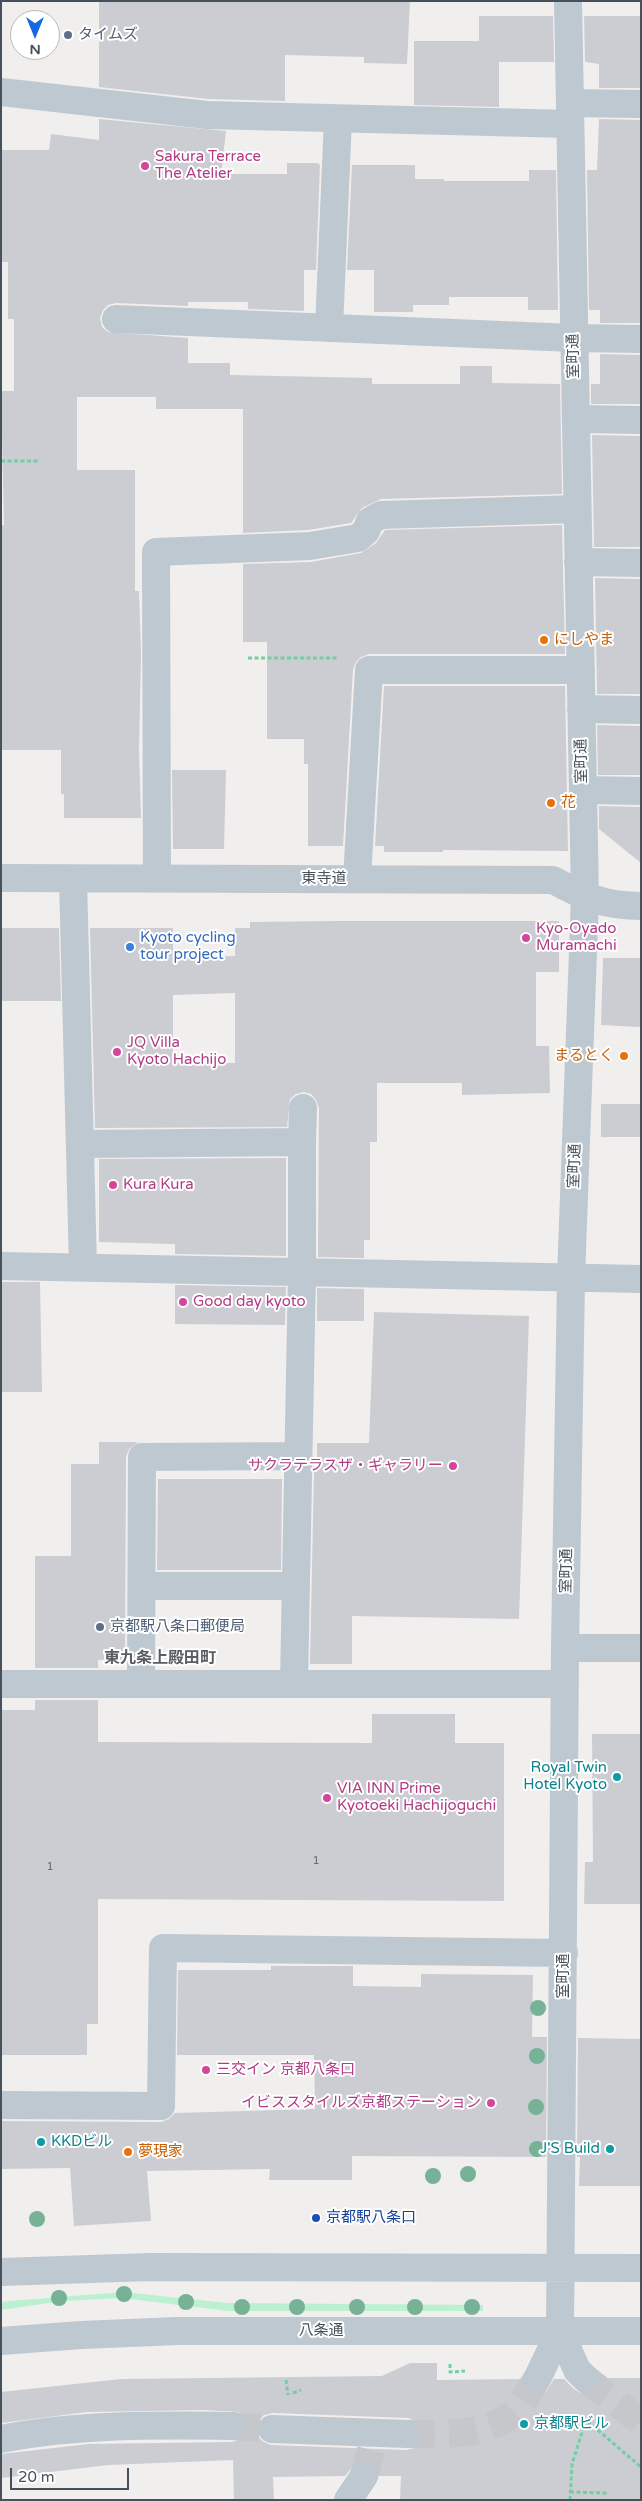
<!DOCTYPE html>
<meta charset="utf-8">
<style>
body{margin:0}
#map{position:relative;width:642px;height:2501px;overflow:hidden;background:#f1eeee;font-family:"Varela Round",sans-serif}
canvas{display:block}
.frame{position:absolute;inset:0;border:2px solid #46515c;pointer-events:none}
.north{position:absolute;left:10px;top:10px;width:50px;height:50px;box-sizing:border-box;background:#fff;border:1px solid #b5b9be;border-radius:50%;rotate:180deg;font-size:14px;font-weight:700;line-height:20px;text-align:center;color:#46515c}
.north::after{content:'';display:block;margin:auto;width:18px;height:22px;background:#1468e4;clip-path:polygon(50% 0,100% 100%,50% 72%,0 100%)}
.scale{position:absolute;left:10px;top:2468px;width:119px;height:22px;box-sizing:border-box;border:2px solid #46515c;border-top:0;padding-left:6px;font-size:15px;line-height:18px;white-space:nowrap;color:#46515c;-webkit-text-stroke:4px #fff;paint-order:stroke}
</style>
<div id="map">
<canvas width="642" height="2501"></canvas>
<div class="frame"></div>
<div class="north">N</div>
<div class="scale">20 m</div>
</div>
<script>
const c = document.querySelector('canvas').getContext('2d');
c.lineJoin = 'round';
function paint(path, color) { c.fillStyle = color; c.fill(path, 'evenodd'); }
function trace(path, color, width, dash) { c.strokeStyle = color; c.lineWidth = width; c.lineCap = dash ? 'butt' : 'round'; c.setLineDash(dash || []); c.stroke(path); }
function label(font, color, halo, rows, align = 'center') {
  c.font = font + ' "Varela Round","Noto Sans JP",sans-serif'; c.lineWidth = 4; c.setLineDash([]); c.textBaseline = 'middle'; c.strokeStyle = halo; c.fillStyle = color; for (const [text, x, y, turn = 0] of rows) {
    c.save(); c.translate(x, y); c.rotate((+turn || 0) * Math.PI / 180); c.textAlign = isNaN(turn) ? turn : align; if (halo) c.strokeText(text, 0, 0); c.fillText(text, 0, 0); c.restore();
  }
}
paint(new Path2D(`
 M123,2292L228,2303L483,2305V2311H228L122,2298L63,2301L1,2310V2302L10,2301Z`), '#bbf0d1');
paint(new Path2D(`
 M99,1H410L407,64L364,63V57L285,55V101L208,99L99,87Z
 M479,16H553L554,62H499V107L414,105V41H479Z
 M584,16H641V88H599V64L585,62Z
 M99,119L226,131L221,174H287V163H318L320,165L316,270H304V311L248,309V302H188V306L116,303L108,305L103,310L100,318L102,327L108,332L188,338V363H230V375L372,378V384H460V366H492V383L560,384L562,494L381,499L362,508L351,523L308,530L243,533V409H156V397H77V470H135V591H139L141,653L139,750L141,818H64V794H61V750H1V525H4L1,391H14V319H8V262H1V150H49L51,134L99,140Z
 M599,119L641,120V323H600V310H589L587,170H597Z
 M352,165H415V179H444V181H529V170H556L558,310H528V297H449V305H413V312H374V270H347Z
 M600,354L641,355V404H591V384H600Z
 M592,435L641,436V547H594Z
 M562,525L565,654H369L361,657L356,662L353,669L343,846H308V764H304V739H267V642H243V564L311,562L361,553L376,543L385,530Z
 M595,578L641,579V694H597Z
 M384,686H565L568,851L443,850V852H384V846H375Z
 M597,725L641,726V775H598Z
 M172,770H226L224,849H173Z
 M599,806L641,807V863L599,829Z
 M336,921H559V972H536V1046H549L550,1093L462,1095V1083H377V1142H370V1240H364V1258L318,1257L319,1108L316,1100L311,1094L304,1092L296,1094L290,1099L287,1127L95,1128L90,928H173V958L235,956V928H250V922ZM235,993V1063H173V995Z
 M1,928H59L61,1001H1Z
 M603,958H640V1027L601,1025Z
 M601,1104H641V1137H601Z
 M286,1158V1256L175,1254V1244L99,1242V1159Z
 M1,1282H40L42,1392H1Z
 M175,1285L286,1287L285,1325L175,1324Z
 M317,1288L364,1289V1321H317Z
 M374,1312L529,1316L519,1619L352,1616V1664H310L314,1472H317V1443H369Z
 M99,1442H138L129,1449L126,1457L125,1660H98V1668H35V1556H71V1464H99Z
 M158,1479H282L281,1570H157Z
 M35,1700H98V1742L372,1743V1714H455V1743H504V1901L98,1899V2024H87V2055H1V1710H35Z
 M592,1734H641V1904H584L585,1862H593Z
 M271,1966H353V1986L421,1987V1974L533,1975L532,2037H547L546,2157L352,2156V2180H269L270,2169L147,2171L151,2221L74,2226L70,2168L1,2169V2121L161,2122L169,2119L175,2113L315,2109L314,2055H177L178,1970H271Z
 M578,2038L641,2039V2186H579L580,2157H577Z
 M410,2363H437V2380L522,2379L524,2388L530,2393L538,2395L546,2392L554,2379H564L574,2389L581,2393H589L596,2389L600,2378H641V2500H400L401,2476H379L378,2469L373,2463L365,2460L357,2462L345,2476L273,2477L274,2500H234L233,2460L108,2465L1,2478V2454L89,2444L232,2442L239,2440L245,2434L248,2426L245,2418L240,2412L204,2410L87,2412L1,2423V2392L121,2379L382,2376ZM273,2413L408,2418L415,2421L421,2426L423,2435L420,2443L415,2448L406,2450L271,2445L264,2442L258,2437L256,2428L259,2420L264,2415Z`), '#cbcdd3');
trace(new Path2D(`
 M585,2378L641,2422
 M232,2426L272,2429
 M407,2434C441,2433 489,2438 515,2411C524,2402 530,2389 537,2379
 M364,2476L371,2450`), '#c6c7ca', 28, [28, 14]);
trace(new Path2D(`
 M1,461H40
 M248,658H337
 M450,2364V2372L465,2371
 M286,2380L288,2395
 M293,2393L301,2390
 M570,2492L607,2493
 M570,2500L572,2464L586,2420L641,2467`), '#72cfa4', 3, [4, 2.5]);
trace(new Path2D(`
 M1,92L207,115L570,124
 M570,103L641,104
 M116,319L574,338L641,339
 M329,328L338,119
 M576,419L641,420
 M578,562L641,563
 M581,709L641,710
 M583,790L641,791
 M1,878L553,880C584,897 605,906 641,906
 M73,879L83,1267
 M157,879L156,552L310,546L358,538L366,531L370,521L381,515L577,509
 M357,879L369,670H581
 M302,1142L303,1108
 M80,1144L302,1142V1272L294,1683
 M1,1266L641,1279
 M142,1586H296
 M565,1648H641
 M1,1684H565
 M141,1684L142,1457L298,1456
 M1,2105L161,2106L163,1948L564,1953
 M1,2272L150,2267L641,2268
 M560,2331L577,2370L585,2378
 M1,2341L81,2335L177,2331H641
 M537,2379L560,2331L565,1648L571,1277L585,897L568,1
 M272,2429L407,2434
 M1,2439C77,2424 156,2425 232,2426
 M348,2500L364,2476`), '#bec8d1', 28);
c.fillStyle = '#77b196';
for (const [x, y] of [
 [538,2008],
 [537,2056],
 [536,2107],
 [537,2149],
 [468,2174],
 [433,2176],
 [37,2219],
 [124,2294],
 [59,2298],
 [186,2302],
 [242,2307],
 [297,2307],
 [357,2307],
 [415,2307],
 [472,2307]
]) { c.beginPath(); c.arc(x, y, 8, 0, 2 * Math.PI); c.fill(); }
for (const [x, y, r, color] of [
 [68,35,5,"#5c6f8a"],
 [145,166,5,"#d1479c"],
 [544,640,5,"#e8710a"],
 [551,803,5,"#e8710a"],
 [526,938,5,"#d1479c"],
 [130,947,5,"#3f7fe0"],
 [117,1052,5,"#d1479c"],
 [624,1056,5,"#e8710a"],
 [113,1185,5,"#d1479c"],
 [183,1302,5,"#d1479c"],
 [453,1466,5,"#d1479c"],
 [100,1627,5,"#5c6f8a"],
 [617,1777,5,"#0f9aa8"],
 [327,1798,5,"#d1479c"],
 [206,2070,5,"#d1479c"],
 [491,2103,5,"#d1479c"],
 [41,2142,5,"#0f9aa8"],
 [610,2149,5,"#0f9aa8"],
 [128,2152,5,"#e8710a"],
 [316,2218,5,"#1a4fb4"],
 [524,2424,5,"#0f9aa8"]
]) { const dot = new Path2D(); dot.arc(x, y, r, 0, 2 * Math.PI); c.fillStyle = color; c.fill(dot); trace(dot, '#fff', 2); }
label('12px', '#67707a', null, [
 ["1",316,1861],
 ["1",50,1867]
]);
label('15px', '#4e5e75', '#fff', [
 ["タイムズ",78,35],
 ["京都駅八条口郵便局",110,1627]
], 'left');
label('15px', '#b23c85', '#fff', [
 ["Sakura Terrace",155,157],
 ["The Atelier",155,174],
 ["Kyo-Oyado",536,929],
 ["Muramachi",536,946],
 ["JQ Villa",127,1043],
 ["Kyoto Hachijo",127,1060],
 ["Kura Kura",123,1185],
 ["Good day kyoto",193,1302],
 ["サクラテラスザ・ギャラリー",443,1466,"right"],
 ["VIA INN Prime",337,1789],
 ["Kyotoeki Hachijoguchi",337,1806],
 ["三交イン 京都八条口",216,2070],
 ["イビススタイルズ京都ステーション",481,2103,"right"]
], 'left');
label('15px', '#46515c', '#fff', [
 ["室町通",574,356,-91],
 ["室町通",582,761,-91],
 ["東寺道",324,879],
 ["室町通",575,1166,-88],
 ["室町通",567,1571,-89],
 ["室町通",564,1976,-90],
 ["八条通",321,2331]
]);
label('15px', '#c56008', '#fff', [
 ["にしやま",554,640],
 ["花",561,803],
 ["まるとく",614,1056,"right"],
 ["夢現家",138,2152]
], 'left');
label('15px', '#366cbe', '#fff', [
 ["Kyoto cycling",140,938],
 ["tour project",140,955]
], 'left');
label('15px', '#0d838f', '#fff', [
 ["Royal Twin",607,1768],
 ["Hotel Kyoto",607,1785],
 ["KKDビル",51,2142,"left"],
 ["J'S Build",600,2149],
 ["京都駅ビル",534,2424,"left"]
], 'right');
label('15px', '#164399', '#fff', [
 ["京都駅八条口",326,2218]
], 'left');
label('bold 16px', '#5a5e63', '#fff', [
 ["東九条上殿田町",160,1659]
]);
</script>
